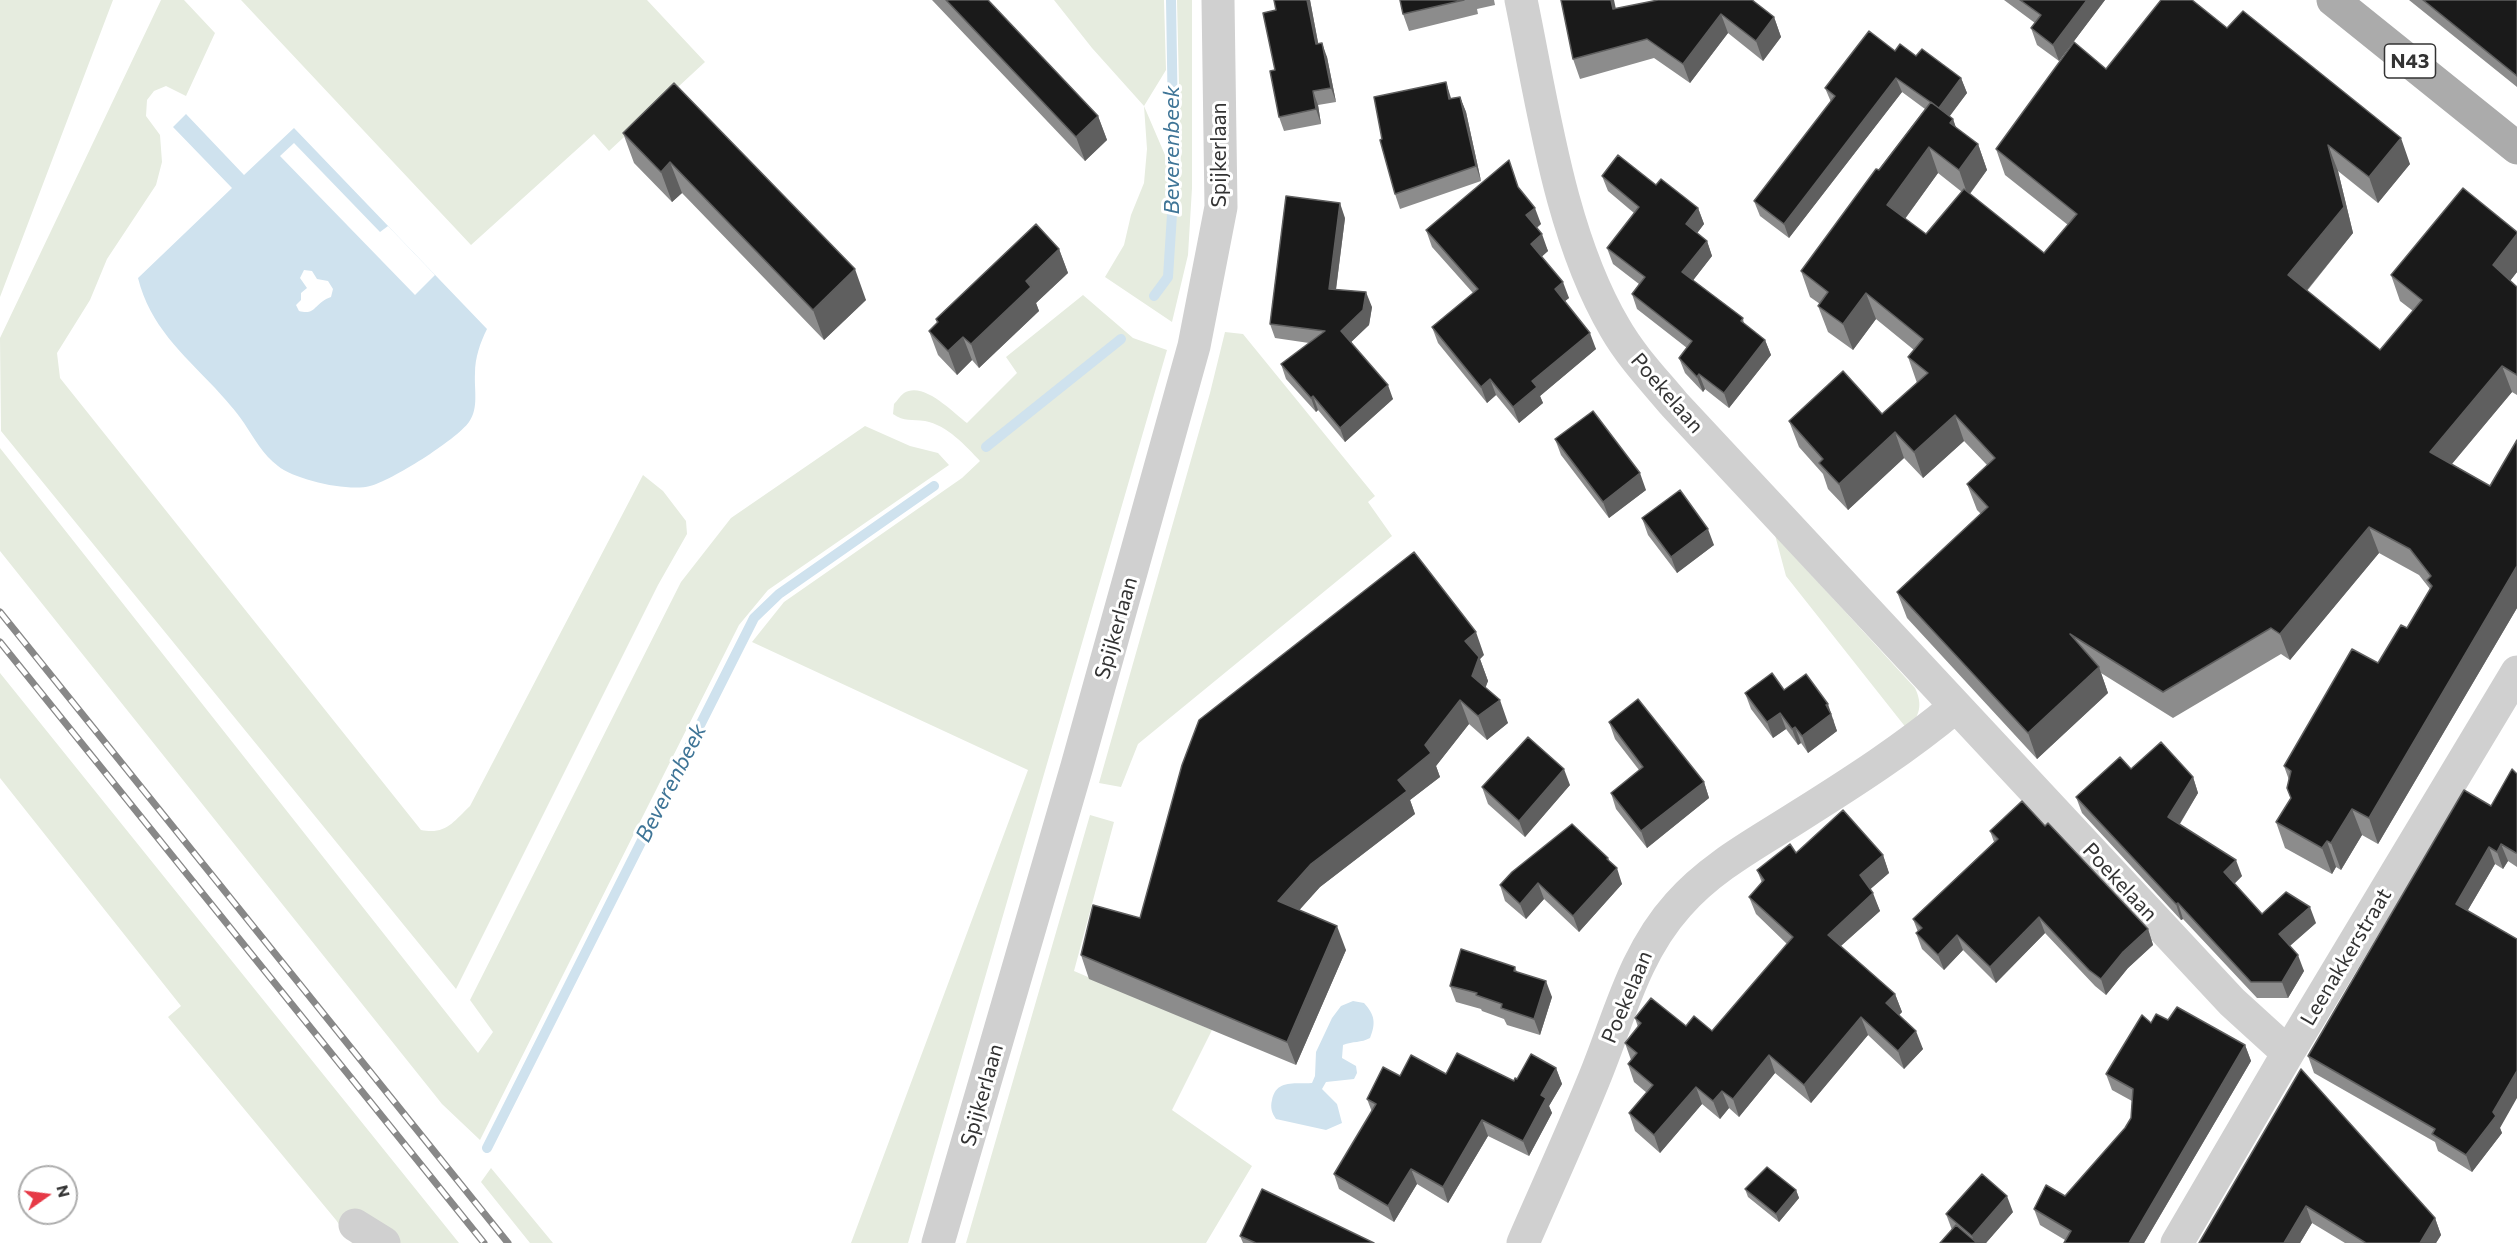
<!DOCTYPE html>
<style>
body{margin:0}
#map{position:relative;width:2517px;height:1243px;overflow:hidden;background:#fff;font-family:Commissioner,sans-serif}
canvas{display:block}
.north{position:absolute;left:18px;top:1165px;width:60px;height:60px;box-sizing:border-box;background:#fff;border:2px solid #adadad;border-radius:50%;rotate:76deg;font-size:16px;font-weight:700;line-height:24px;text-align:center;color:#333}
.north::after{content:'';display:block;margin:auto;width:21px;height:27px;background:#e63946;clip-path:polygon(50% 0,100% 100%,50% 72%,0 100%)}
</style>
<div id="map">
<canvas width="2517" height="1243"></canvas>
<div class="north">N</div>
</div>
<script>
const c = document.querySelector('canvas').getContext('2d');
c.lineJoin = 'round';
function paint(path, color) { c.fillStyle = color; c.fill(path, 'evenodd'); }
function trace(path, color, width, dash) { c.strokeStyle = color; c.lineWidth = width; c.lineCap = dash ? 'butt' : 'round'; c.setLineDash(dash || []); c.stroke(path); }
function label(font, color, halo, rows, align = 'center') {
  c.font = font + ' Commissioner,sans-serif'; c.lineWidth = 6; c.setLineDash([]); c.textBaseline = 'middle'; c.strokeStyle = halo; c.fillStyle = color; for (const [text, x, y, turn = 0] of rows) {
    c.save(); c.translate(x, y); c.rotate((+turn || 0) * Math.PI / 180); c.textAlign = isNaN(turn) ? turn : align; if (halo) c.strokeText(text, 0, 0); c.fillText(text, 0, 0); c.restore();
  }
}
paint(new Path2D(`
 M0,0H113L0,297Z
 M161,0H184L215,33L186,96L166,86L154,91L147,100L146,116L160,135L162,162L156,185L107,259L90,300L57,353L60,378L421,830C446,835 453,822 470,806L643,475L663,491L686,521L687,534L658,585L456,989L1,431L0,338Z
 M241,0H647L705,62L609,151L594,134L471,245Z
 M1054,0H1164L1166,70L1144,106L1168,162L1181,172L1177,0H1192V188L1188,255L1172,322L1105,277L1124,245L1131,215L1144,183L1147,149L1144,106L1092,48Z
 M1083,295L1133,338L1167,350L908,1243H851L1028,770L752,642L784,602L962,478L980,461C966,446 947,425 925,421C912,419 904,422 893,414L894,404C897,401 900,396 904,393C924,381 953,413 967,423L1017,373L1006,357Z
 M1225,332L1243,334L1375,496L1368,502L1392,536L1138,744L1121,787L1099,783L1210,393Z
 M865,426L910,446L938,453L949,465L768,590L739,625L480,1140L442,1104L0,551V448L478,1053L493,1032L470,1000L681,582L731,518Z
 M1775,535L1915,688C1923,705 1920,716 1907,729L1786,576Z
 M0,673L459,1243H352L336,1220L168,1017L181,1006L0,778Z
 M1090,815L1114,822L1074,971L1212,1030L1172,1110L1252,1166L1206,1243H966Z
 M491,1168L553,1243H530L481,1182Z`), '#e6ecdf');
paint(new Path2D(`
 M186,114L244,175L294,128L487,329C480,343 475,358 475,373C474,390 479,408 469,422C456,440 391,481 370,486C349,492 295,480 278,466C263,455 254,438 244,423C236,411 225,399 215,388C182,353 150,326 138,278L232,188L173,127ZM304,270L312,271L317,279L328,281L333,289L331,297C314,303 316,316 299,311L296,305L301,300V293L307,288L300,278Z
 M1353,1001L1364,1003C1375,1015 1376,1023 1370,1038C1361,1043 1353,1041 1343,1045L1342,1058L1356,1066L1357,1073L1354,1079L1326,1082L1322,1089L1337,1104L1342,1123L1326,1130L1276,1119C1272,1113 1270,1108 1272,1100C1276,1079 1295,1084 1312,1083L1315,1076L1316,1052L1332,1018L1341,1006Z`), '#cfe2ee');
paint(new Path2D(`
 M294,143L380,232L388,226L435,275L415,295L280,156Z`), '#fff');
trace(new Path2D(`
 M1154,296L1168,277L1174,183L1171,0
 M986,447L1121,339
 M487,1148L754,618L779,594L934,486`), '#cfe2ee', 10);
trace(new Path2D(`
 M1521,0C1543,106 1560,235 1615,328C1631,356 1654,380 1674,404L2232,1002L2288,1053
 M355,1225L384,1243
 M938,1243L1077,766L1194,346L1221,207L1218,0
 M1523,1243C1546,1190 1570,1138 1592,1084C1618,1023 1632,956 1678,905C1711,867 1757,843 1799,816C1853,782 1906,748 1955,707
 M2177,1243L2288,1053L2517,672`), '#d0d0d0', 33);
trace(new Path2D(`
 M2333,0L2517,148`), '#ababab', 33);
const rail = new Path2D(`
 M0,612L508,1243
 M0,642L484,1243`);
trace(rail, '#888', 7);
trace(rail, '#fff', 4.5, [14]);
paint(new Path2D(`
 M932,0H988L1098,116L1107,140L1085,161Z
 M1274,0H1310L1318,43L1327,57L1336,102L1318,105L1321,124L1284,131L1279,117L1275,70L1276,10Z
 M1400,0H1494L1495,5L1477,9L1478,14L1409,31L1403,14Z
 M1658,0H1754L1753,1L1774,17L1781,37L1763,61L1728,33L1690,83L1654,58L1580,79L1573,59L1616,9Z
 M2004,0H2105L2059,61L2037,45L2031,28L2035,23Z
 M2409,0H2517V87Z
 M2227,28L2410,164L2378,203L2338,171L2353,233L2307,291L2380,350L2413,311L2400,301L2391,275L2517,232V272L2510,281L2517,287V395L2512,392L2452,464L2490,486L2517,440V608L2378,844L2362,835L2341,870L2336,867L2332,874L2285,848L2276,822L2291,798L2289,780L2284,766L2378,663L2407,628L2430,589L2419,575L2379,553L2290,660L2281,654L2173,718L2101,673L2108,693L2037,759L1907,618L1897,592L1981,514L1977,510L1967,484L1987,465L1964,441L1923,478L1904,458L1848,510L1828,489L1823,474L1799,447L1789,421L1882,414L1917,383L1908,357L1914,350L1876,319L1853,350L1828,332L1818,306L1820,304L1810,297L1801,271L1925,109L1902,92L1789,238L1760,216L1754,201L1831,102L1825,88L1895,51L1916,56L1961,78L1967,93L1949,116L1953,119L1956,128L1978,144L1987,170L1970,194L2044,253L2068,225L2005,175L1996,149L2106,69ZM1938,173L1962,192L1926,234L1905,219Z
 M674,83L866,300L824,340L682,193L672,202L634,163L623,133Z
 M1460,97L1466,112L1481,181L1400,209L1395,194L1382,139L1451,98Z
 M1602,176L1656,185L1698,208L1704,224L1697,233L1707,241L1712,256L1693,280L1743,318L1744,324L1765,340L1771,355L1729,408L1705,389L1703,392L1685,373L1679,358L1687,348L1637,309L1632,294L1639,284L1613,264L1607,248L1634,213L1608,191Z
 M1519,188L1541,224L1537,228L1548,251L1541,257L1569,298L1565,301L1596,349L1540,396L1543,403L1519,423L1496,395L1487,403L1438,343L1432,327L1473,293L1432,247L1426,230Z
 M1345,218L1336,290L1372,307L1369,325L1351,342L1393,399L1345,442L1318,410L1316,412L1286,379L1281,364L1309,343L1275,338L1270,324Z
 M1059,249L1068,273L1036,303L1039,311L979,368L972,360L957,375L938,355L929,331L937,323L936,319Z
 M1555,439L1646,490L1609,518L1561,455Z
 M1642,518L1714,545L1677,573L1648,535Z
 M1484,655L1480,659L1488,681L1485,687L1508,723L1487,740L1469,724L1436,766L1440,777L1410,800L1415,814L1320,887L1299,910L1346,950L1296,1065L1089,979L1081,955L1140,918Z
 M1784,690L1834,720L1833,721L1837,731L1808,753L1801,743L1798,745L1786,729L1773,738L1751,709L1745,693Z
 M1609,722L1704,782L1709,798L1647,848L1616,809L1611,793L1639,770L1615,739Z
 M2131,769L2193,777L2198,793L2180,824L2242,876L2234,884L2262,914L2316,923L2290,946L2304,971L2288,998H2257L2183,919L2181,920L2082,813L2076,797Z
 M2517,774V867L2508,861L2503,869L2495,864L2468,910L2500,1128L2502,1133L2472,1172L2438,1151L2435,1142L2314,1073L2308,1056L2491,806Z
 M1570,785L1525,837L1488,804L1482,787Z
 M2045,826L2148,929L2153,945L2128,968L2106,995L2095,986L2045,933L1996,983L1963,950L1944,970L1922,949L1916,933L1918,932L1913,919L1994,842L1990,831Z
 M1796,853L1883,855L1889,873L1870,889L1880,911L1841,946L1895,994L1902,1012L1899,1015L1923,1049L1904,1069L1868,1035L1811,1103L1775,1073L1739,1117L1729,1108L1720,1119L1702,1104L1660,1153L1635,1131L1629,1113L1647,1093L1634,1082L1628,1064L1631,1060L1625,1043L1638,1027L1635,1018L1712,1031L1787,944L1756,914L1749,897L1762,883L1757,870Z
 M1610,862L1622,884L1579,932L1544,899L1526,919L1505,901L1500,885Z
 M1515,967L1517,972L1552,997L1540,1035L1507,1025L1504,1019L1482,1011L1481,1009L1456,1002L1450,986Z
 M2168,1020L2245,1045L2251,1061L2144,1243H2064L2065,1240L2040,1225L2034,1209L2065,1196L2125,1128L2131,1118L2132,1101L2112,1090L2106,1074L2151,1023Z
 M1556,1068L1562,1084L1549,1106L1552,1113L1529,1156L1488,1136L1448,1203L1417,1184L1394,1222L1339,1189L1334,1174L1372,1112L1367,1099L1400,1076L1446,1074L1514,1081L1517,1079Z
 M2301,1069L2435,1218L2441,1235L2436,1243H2345L2312,1223L2300,1243H2199Z
 M1745,1189L1796,1190L1799,1198L1779,1222L1748,1197Z
 M2013,1212L1986,1243H1940L1952,1230L1946,1214Z
 M1240,1236L1374,1243H1243Z`), '#8c8c8c');
paint(new Path2D(`
 M1307,0H1310L1321,58L1316,44Z
 M1611,0H1614L1620,28L1613,9Z
 M2087,0H2105L2059,61L2053,45Z
 M1721,14L1728,33L1690,83L1683,64Z
 M1774,17L1781,37L1763,61L1756,41Z
 M1322,43L1327,57L1336,102L1331,88Z
 M1896,78L1902,92L1789,238L1784,224Z
 M1961,78L1967,93L1944,124L1938,109Z
 M1446,82L1451,98L1455,114L1449,99Z
 M1313,91L1318,105L1321,124L1316,109Z
 M1460,97L1466,112L1481,181L1476,166Z
 M1098,116L1107,140L1085,161L1076,137Z
 M1953,119L1962,145L1950,123Z
 M2401,138L2410,164L2378,203L2369,177Z
 M1978,144L1987,170L1968,196L1959,170Z
 M2328,145L2338,171L2353,233L2298,301L2288,275Z
 M1929,147L1938,173L1896,231L1887,205Z
 M670,162L682,193L672,202L661,172Z
 M1340,203L1345,218L1334,304L1329,289Z
 M1535,208L1541,224L1532,231L1526,215Z
 M1698,208L1704,224L1692,240L1686,224Z
 M1542,234L1548,251L1537,261L1531,244Z
 M2517,234V272L2502,291L2493,265Z
 M1707,241L1712,256L1688,287L1682,272Z
 M1059,249L1068,273L1036,303L1039,311L979,368L971,344L1026,281Z
 M855,269L866,300L824,340L813,310Z
 M1563,282L1569,298L1560,305L1555,289Z
 M1366,292L1372,307L1369,325L1347,346L1341,331Z
 M1866,293L1876,319L1853,350L1843,324Z
 M1590,333L1596,349L1540,396L1543,403L1519,423L1513,407L1532,381Z
 M963,337L972,360L957,375L948,351Z
 M1765,340L1771,355L1729,408L1724,393Z
 M2502,366L2512,392L2440,478L2430,452Z
 M1699,374L1705,389L1703,392L1697,377Z
 M1490,379L1496,395L1487,403L1481,387Z
 M1388,385L1393,399L1345,442L1340,428Z
 M1313,396L1318,410L1316,412L1311,398Z
 M1955,415L1964,441L1923,478L1914,452Z
 M1895,432L1904,458L1848,510L1839,484Z
 M1640,473L1646,490L1609,518L1603,502Z
 M2369,527L2379,553L2290,660L2280,634Z
 M1708,529L1714,545L1677,573L1671,557Z
 M2517,566V608L2378,844L2369,818Z
 M1476,632L1484,655L1480,659L1488,681L1481,700L1472,676L1465,641Z
 M2099,667L2108,693L2037,759L2028,733Z
 M1460,700L1469,724L1436,766L1440,777L1410,800L1415,814L1320,887L1286,925L1278,901L1311,864L1398,780Z
 M1500,700L1508,723L1487,740L1478,716Z
 M1828,704L1837,731L1808,753L1802,736Z
 M1780,713L1786,729L1773,738L1767,722Z
 M1795,727L1801,743L1798,745L1792,729Z
 M1564,769L1570,785L1525,837L1519,821Z
 M2193,777L2198,793L2174,833L2168,817Z
 M1704,782L1709,798L1647,848L1641,831Z
 M2352,809L2362,835L2341,870L2331,843Z
 M2327,841L2336,867L2332,874L2322,848Z
 M2501,844L2508,861L2503,869L2497,852Z
 M2489,847L2495,864L2462,920L2456,904Z
 M1883,855L1889,873L1866,893L1860,875Z
 M1608,858L1613,872L1617,868L1622,884L1579,932L1573,916Z
 M2236,860L2242,876L2230,888L2224,872Z
 M1538,883L1544,899L1526,919L1520,904Z
 M1873,893L1880,911L1834,952L1828,935Z
 M2178,903L2183,919L2181,920L2176,904Z
 M2310,907L2316,923L2285,950L2279,934Z
 M2039,917L2045,933L1996,983L1990,967Z
 M1337,926L1346,950L1296,1065L1287,1042Z
 M2148,929L2153,945L2128,968L2106,995L2101,979L2123,952Z
 M1957,935L1963,950L1944,970L1938,955Z
 M2298,955L2304,971L2288,998L2282,982Z
 M1546,981L1552,997L1540,1035L1534,1019Z
 M1895,994L1902,1012L1893,1021L1886,1003Z
 M1861,1017L1868,1035L1811,1103L1804,1085Z
 M1916,1031L1923,1049L1904,1069L1898,1051Z
 M2245,1045L2251,1061L2144,1243H2129Z
 M1769,1055L1775,1073L1739,1117L1733,1099Z
 M1556,1068L1562,1084L1549,1106L1552,1113L1529,1156L1523,1141L1541,1095Z
 M2517,1071V1098L2500,1128L2502,1133L2472,1172L2466,1155L2493,1112Z
 M1696,1087L1702,1104L1660,1153L1654,1135Z
 M1722,1091L1729,1108L1720,1119L1713,1101Z
 M1482,1120L1488,1136L1448,1203L1443,1187Z
 M1411,1169L1417,1184L1394,1222L1388,1206Z
 M1796,1190L1799,1198L1779,1222L1776,1214Z
 M2007,1196L2013,1212L1986,1243H1974L1972,1236Z
 M2306,1206L2312,1223L2300,1243H2284Z
 M2435,1218L2441,1235L2436,1243H2420Z`), '#5f5f5f');
const building = new Path2D(`
 M946,0H988L1098,116L1076,137Z
 M1274,0H1307L1316,44L1322,43L1331,88L1313,91L1316,109L1279,117L1270,71L1275,70L1263,13L1276,10Z
 M1400,0H1464L1403,14Z
 M1561,0H1611L1613,9L1658,0H1752L1774,17L1756,41L1721,14L1683,64L1647,39L1573,59Z
 M2020,0H2087L2053,45L2031,28L2041,15Z
 M2161,0H2192L2227,28L2243,11L2401,138L2369,177L2328,145L2344,207L2288,275L2380,350L2422,300L2391,275L2463,188L2517,232V234L2493,265L2517,287V375L2502,366L2430,452L2490,486L2517,440V566L2369,818L2352,809L2331,843L2327,841L2322,848L2276,822L2291,798L2287,788L2291,771L2284,766L2352,649L2378,663L2401,625L2407,628L2432,586L2427,580L2431,576L2410,549L2369,527L2280,634L2271,628L2163,692L2070,634L2099,667L2028,733L1897,592L1988,507L1967,484L1995,458L1955,415L1914,452L1895,432L1839,484L1819,463L1823,459L1789,421L1843,371L1882,414L1928,373L1908,357L1923,339L1866,293L1843,324L1818,306L1828,292L1801,271L1876,169L1879,170L1931,102L1953,119L1950,123L1978,144L1959,170L1929,147L1887,205L1926,234L1964,189L2044,253L2077,214L1996,149L2074,42L2106,69Z
 M2423,0H2517V76Z
 M1869,31L1895,51L1900,44L1916,56L1922,49L1961,78L1939,108L1896,78L1784,224L1754,201L1835,96L1825,88Z
 M1446,82L1449,99L1460,97L1476,166L1395,194L1380,140L1382,139L1374,97Z
 M674,83L855,269L813,310L670,162L661,172L623,133Z
 M1618,155L1656,185L1661,179L1698,208L1686,224L1707,241L1682,272L1743,318L1741,321L1765,340L1724,393L1699,374L1697,377L1679,358L1692,341L1632,294L1645,277L1607,248L1639,207L1602,176Z
 M1509,160L1518,187L1535,208L1526,215L1542,234L1531,244L1563,282L1555,289L1590,333L1532,381L1537,387L1513,407L1490,379L1481,387L1432,327L1478,289L1426,230Z
 M1286,196L1340,203L1329,289L1366,292L1363,310L1341,331L1388,385L1340,428L1313,396L1311,398L1281,364L1325,331L1270,324Z
 M1036,224L1059,249L1026,281L1031,287L971,344L963,337L948,351L929,331L938,322L936,319Z
 M1593,411L1640,473L1603,502L1555,439Z
 M1680,490L1708,529L1671,557L1642,518Z
 M1414,552L1476,632L1465,641L1479,657L1472,676L1500,700L1478,716L1460,700L1425,745L1431,753L1398,780L1407,791L1311,864L1278,901L1337,926L1287,1042L1081,955L1093,905L1140,918L1182,765L1199,720Z
 M1772,673L1784,690L1806,674L1828,704L1826,705L1831,714L1802,736L1795,727L1792,729L1780,713L1767,722L1745,693Z
 M1638,699L1704,782L1641,831L1611,793L1643,767L1609,722Z
 M1528,737L1564,769L1519,821L1482,787Z
 M2161,742L2193,777L2168,817L2236,860L2224,872L2262,914L2286,892L2310,907L2279,934L2298,955L2282,982H2251L2178,903L2176,904L2076,797L2120,757L2131,769Z
 M2512,769L2517,774V852L2516,853L2501,844L2497,852L2489,847L2456,904L2517,939V1071L2493,1112L2496,1116L2466,1155L2432,1134L2435,1129L2308,1056L2464,790L2491,806Z
 M2022,801L2045,826L2048,823L2148,929L2123,952L2101,979L2089,970L2039,917L1990,967L1957,935L1938,955L1916,933L1922,928L1913,919L1998,839L1990,831Z
 M1843,810L1883,855L1860,875L1873,893L1828,935L1895,994L1886,1003L1916,1031L1898,1051L1861,1017L1804,1085L1769,1055L1733,1099L1722,1091L1713,1101L1696,1087L1654,1135L1629,1113L1653,1085L1628,1064L1637,1053L1625,1043L1641,1023L1635,1018L1651,998L1686,1026L1694,1016L1712,1031L1793,937L1749,897L1764,880L1757,870L1790,844L1796,853Z
 M1572,824L1608,858L1607,859L1617,868L1573,916L1538,883L1520,904L1500,885L1512,872Z
 M1461,949L1515,967L1514,971L1546,981L1534,1019L1501,1008L1502,1004L1476,995L1477,993L1450,986Z
 M2177,1007L2245,1045L2129,1243H2064L2071,1231L2034,1209L2046,1185L2065,1196L2125,1128L2131,1118L2133,1089L2106,1074L2142,1015L2151,1023L2156,1014L2168,1020Z
 M1457,1053L1514,1081L1515,1078L1517,1079L1531,1054L1556,1068L1541,1095L1546,1098L1523,1141L1482,1120L1443,1187L1411,1169L1388,1206L1334,1174L1376,1104L1367,1099L1383,1067L1400,1076L1411,1055L1446,1074Z
 M2301,1069L2435,1218L2420,1243H2366L2306,1206L2284,1243H2199Z
 M1767,1167L1796,1190L1776,1214L1745,1189Z
 M1982,1174L2007,1196L1972,1236L1946,1214Z
 M1262,1189L1374,1243H1256L1240,1236Z
 M1956,1225L1977,1243H1940Z`);
paint(building, '#1a1a1a');
trace(building, '#5f5f5f', 1.5);
for (const [x, y, w] of [
 [2410,61,51]
]) { const box = new Path2D(); box.roundRect(x - w / 2, y - 17, w, 34, 4.5); c.fillStyle = '#fff'; c.fill(box); trace(box, '#333', 1.5); }
label('bold 20px', '#333', null, [
 ["N43",2410,61]
]);
label('21px', '#333', '#fff', [
 ["Spijkerlaan",1219,155,-90],
 ["Poekelaan",1667,393,49],
 ["Spijkerlaan",1116,628,-74],
 ["Poekelaan",2120,882,47],
 ["Leenakkerstraat",2346,957,-59],
 ["Poekelaan",1627,997,-67],
 ["Spijkerlaan",982,1095,-74]
]);
label('italic 22px', '#3f7597', '#fff', [
 ["Beverenbeek",1172,150,-90],
 ["Beverenbeek",671,783,-63]
]);
</script>
